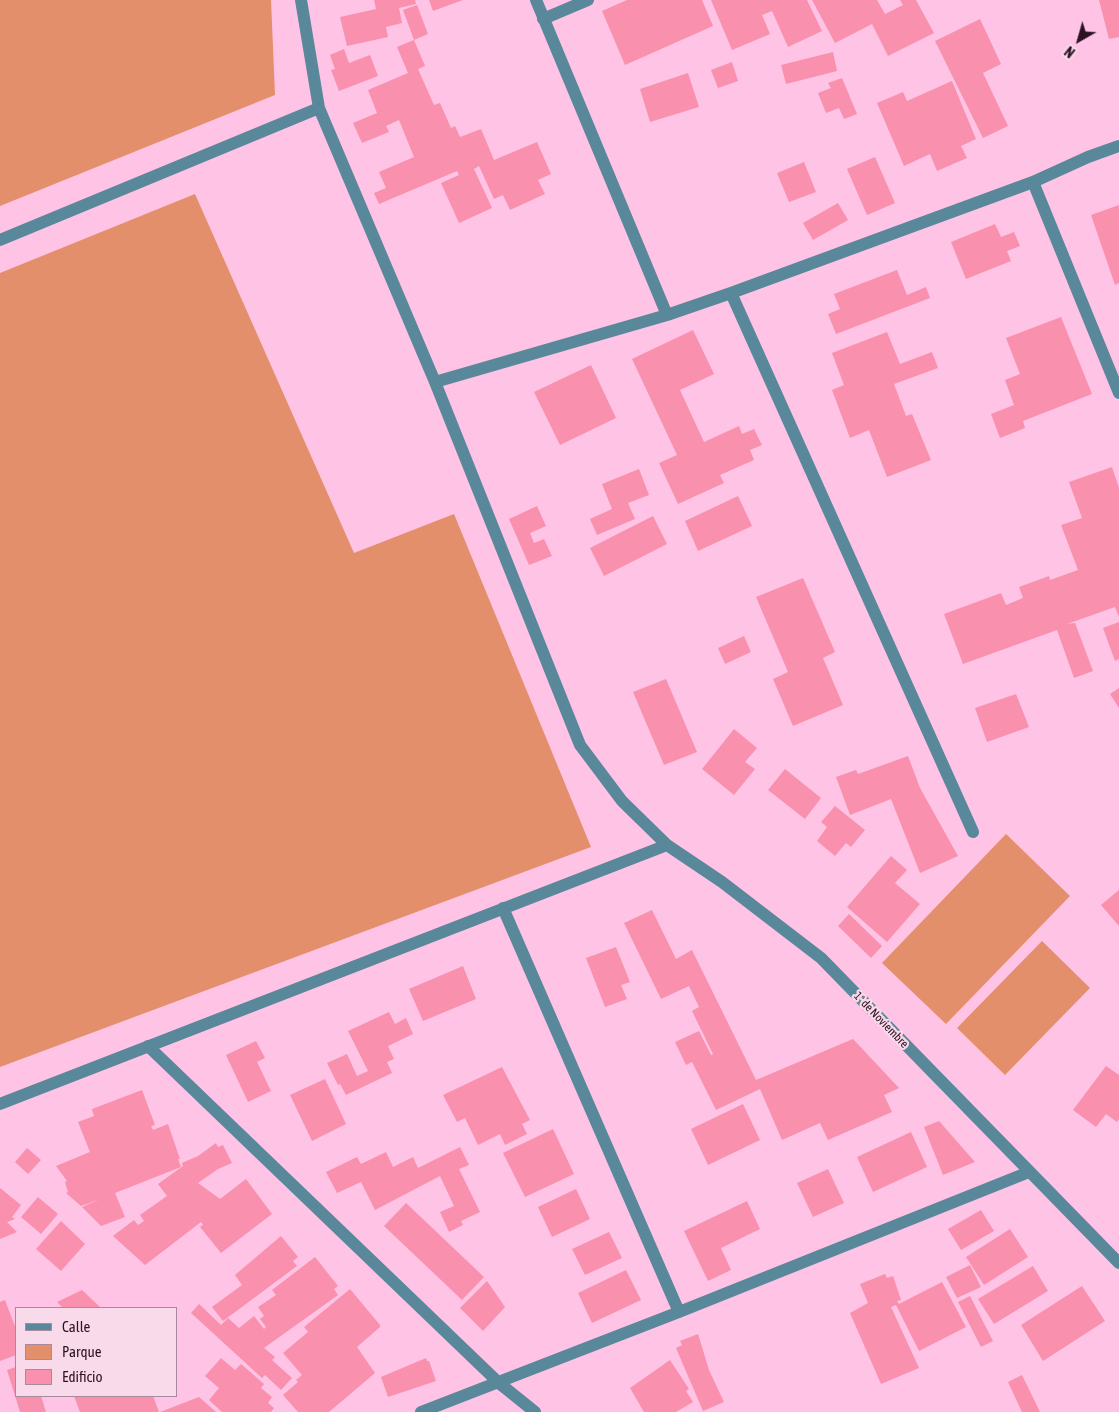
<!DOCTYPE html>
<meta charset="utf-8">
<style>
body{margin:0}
#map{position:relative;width:1119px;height:1412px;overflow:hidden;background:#fec3e5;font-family:"Asap Condensed",sans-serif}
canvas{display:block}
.legend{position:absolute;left:15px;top:1307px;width:162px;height:90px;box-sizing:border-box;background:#f9daeb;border:1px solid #a78a9b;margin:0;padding:6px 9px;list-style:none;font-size:15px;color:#2c1223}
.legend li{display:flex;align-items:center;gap:10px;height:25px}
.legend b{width:25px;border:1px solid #a78a9b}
.north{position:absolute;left:1054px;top:15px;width:50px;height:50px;-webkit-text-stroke:4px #f9daeb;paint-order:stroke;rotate:218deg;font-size:14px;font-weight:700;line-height:20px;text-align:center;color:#2c1223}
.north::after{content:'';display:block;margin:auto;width:18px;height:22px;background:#2c1223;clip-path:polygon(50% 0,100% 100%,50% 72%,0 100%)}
</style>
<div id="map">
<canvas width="1119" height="1412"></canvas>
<ul class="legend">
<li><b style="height:6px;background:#58889a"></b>Calle</li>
<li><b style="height:14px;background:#e48f6b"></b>Parque</li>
<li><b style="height:14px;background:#f990ad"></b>Edificio</li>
</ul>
<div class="north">N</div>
</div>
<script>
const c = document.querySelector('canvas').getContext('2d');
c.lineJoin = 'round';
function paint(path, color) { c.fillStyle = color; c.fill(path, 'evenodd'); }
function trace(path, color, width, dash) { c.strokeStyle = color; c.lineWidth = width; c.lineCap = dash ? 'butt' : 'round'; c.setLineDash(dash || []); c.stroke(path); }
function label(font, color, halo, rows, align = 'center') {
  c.font = font + ' "Asap Condensed",sans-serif'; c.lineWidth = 4.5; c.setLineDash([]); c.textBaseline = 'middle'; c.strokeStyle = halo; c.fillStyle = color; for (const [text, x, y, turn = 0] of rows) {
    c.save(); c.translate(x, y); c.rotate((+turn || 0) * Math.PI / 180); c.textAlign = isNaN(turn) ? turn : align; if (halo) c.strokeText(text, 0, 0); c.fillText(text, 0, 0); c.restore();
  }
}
paint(new Path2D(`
 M0,0H271L275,95L0,206Z
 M195,194L354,553L454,514L591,847L0,1067V273Z
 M1006,834L1070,896L946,1024L882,963Z
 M1042,941L1090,988L1005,1075L957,1028Z`), '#e48f6b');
paint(new Path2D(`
 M374,0H415L416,4L399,8L402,23L386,27L388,37L347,46L340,17L376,9Z
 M429,0H463L433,11Z
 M627,0H702L713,26L625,65L602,11Z
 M711,0H807L822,31L788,47L772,11L762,15L770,34L732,50Z
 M812,0H877L885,14L903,5L900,0H916L934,33L888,56L872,24L835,43Z
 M1099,0H1119V37L1109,39Z
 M417,5L428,34L414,40L403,10Z
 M980,19L1001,64L983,73L1008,126L983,138L935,41Z
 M414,40L425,66L418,69L434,105L440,103L451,128L455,126L460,137L481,129L494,160L537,142L551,174L538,180L545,194L510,210L503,195L494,199L479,166L474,169L492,208L459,223L441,183L459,175L457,171L379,204L374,193L386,188L379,172L414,157L399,120L386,126L389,132L362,143L353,123L377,113L368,90L408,73L397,47Z
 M344,49L349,63L370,55L378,76L339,91L331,70L335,69L330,55Z
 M833,52L837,71L786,84L781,65Z
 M732,62L738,81L718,88L711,70Z
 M688,73L699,107L650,122L640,89Z
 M842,78L857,114L844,119L839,108L826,113L818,93L831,88L828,83Z
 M952,81L976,139L961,146L967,158L937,171L930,154L904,166L877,103L903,92L907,101Z
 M875,157L895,203L867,215L847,169Z
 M804,162L816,192L789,202L777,173Z
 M838,203L848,220L813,240L803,223Z
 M1119,205V283L1115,285L1091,215Z
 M995,224L1001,237L1014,232L1020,246L1007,251L1011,261L966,279L951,242Z
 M897,270L907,295L926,287L930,298L836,334L828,314L840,309L834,294Z
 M1061,317L1092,394L1023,421L1025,428L1000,438L991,414L1014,405L1005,380L1020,374L1006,338Z
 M693,330L714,374L680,390L704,442L739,426L742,434L754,429L762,445L750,450L754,460L720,475L724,483L678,504L659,463L677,455L632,359Z
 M887,332L900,364L932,352L938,368L894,384L906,416L912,414L931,460L887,477L869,430L850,438L832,390L844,385L832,353Z
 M591,365L616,418L560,445L534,392Z
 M1112,467L1119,488V617L1115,607L1067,624L1075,623L1093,671L1074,678L1057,630L963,664L944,614L1001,593L1006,605L1023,598L1019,587L1049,576L1050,580L1078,570L1061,525L1082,518L1069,482Z
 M639,469L649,495L628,503L635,519L597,535L590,519L612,509L602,484Z
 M738,496L752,526L698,551L685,521Z
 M537,506L546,526L530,533L534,543L544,539L552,556L529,565L509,519Z
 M653,516L667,544L604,576L590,548Z
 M803,578L835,652L823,658L843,705L793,726L773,679L788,672L756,597Z
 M1119,622V659L1115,661L1103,628Z
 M744,636L751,652L725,664L718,648Z
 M666,679L697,752L664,765L633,692Z
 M1119,688V708L1110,694Z
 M1016,694L1029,727L987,742L975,708Z
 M734,729L757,748L745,762L755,769L734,795L702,769Z
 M908,756L920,788L958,856L920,873L891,799L850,815L836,777L856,770L858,774Z
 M785,769L821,798L805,819L768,790Z
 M835,806L865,830L851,847L846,843L835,856L817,841L827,827L821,822Z
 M891,856L907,870L895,883L920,904L887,942L847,907Z
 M1119,890V926L1101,905Z
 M652,910L676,959L692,950L756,1080L853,1039L899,1088L884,1095L892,1112L828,1140L820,1123L782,1140L760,1089L716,1110L692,1062L686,1065L675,1042L699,1031L711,1055L713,1054L692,1011L699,1007L689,986L661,999L624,923Z
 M849,914L882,946L871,958L838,926Z
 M616,947L630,982L621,985L627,999L605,1007L586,958Z
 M463,966L476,999L423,1021L409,989Z
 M389,1012L395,1024L406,1018L413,1034L388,1046L394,1059L387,1062L392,1073L346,1095L340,1084L338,1085L327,1063L347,1054L357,1076L368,1071L348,1031Z
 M256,1041L265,1058L257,1062L271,1091L248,1102L226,1055Z
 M1106,1066L1119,1075V1119L1117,1122L1106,1114L1096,1127L1073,1110Z
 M502,1067L530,1120L522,1124L527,1134L505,1145L500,1134L478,1145L465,1118L457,1122L443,1095Z
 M325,1079L346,1124L312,1141L290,1095Z
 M142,1090L155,1125L151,1126L153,1130L168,1124L180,1159H178L181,1167L115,1193L125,1217L101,1226L82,1207L100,1199L81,1206L66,1193L68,1192L65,1182L67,1181L56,1166L90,1152L78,1122L94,1116L92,1109Z
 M743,1104L760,1140L708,1165L691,1129Z
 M939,1121L975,1162L943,1175L924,1127Z
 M553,1129L574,1174L525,1197L503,1153Z
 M911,1132L927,1167L873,1192L857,1157Z
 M216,1143L218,1147L223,1145L232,1163L218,1169L198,1183L220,1199L246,1179L272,1214L221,1253L200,1227L203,1225L201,1222L145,1265L113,1236L134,1220L138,1225L144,1221L140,1215L167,1196L158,1184L183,1166L182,1163L198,1156Z
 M460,1147L469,1165L459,1169L480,1212L461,1221L463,1225L449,1232L440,1212L454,1206L440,1176L375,1210L361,1182L337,1193L326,1172L357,1157L361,1164L386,1152L393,1167L413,1157L418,1168Z
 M27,1148L41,1160L28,1174L15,1162Z
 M828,1169L844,1203L813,1217L797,1183Z
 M0,1188L21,1205L12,1217L15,1219L7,1222L17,1232L0,1239Z
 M576,1189L590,1219L552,1237L538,1207Z
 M38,1197L58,1214L41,1234L21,1217Z
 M747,1201L760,1229L721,1248L731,1270L708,1281L684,1231Z
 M406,1203L484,1277L462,1300L384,1226Z
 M981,1210L994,1231L961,1250L948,1229Z
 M61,1221L85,1244L61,1271L36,1249Z
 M1010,1229L1028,1257L984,1285L966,1257Z
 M609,1232L622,1258L585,1275L572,1249Z
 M281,1236L298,1257L293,1261L297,1266L223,1321L212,1307L242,1285L235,1275Z
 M315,1257L338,1286L334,1289L338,1295L264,1348L275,1357L272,1360L292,1378L281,1390L265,1375L262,1378L191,1313L199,1304L221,1325L228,1318L239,1328L254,1316L264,1329L266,1327L260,1319L264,1316L258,1307L276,1295L272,1290Z
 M970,1265L981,1287L957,1298L946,1277Z
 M1033,1266L1048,1291L994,1324L978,1299Z
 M626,1270L641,1300L592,1323L578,1293Z
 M885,1274L887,1278L893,1276L901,1300L897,1301L899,1304L942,1282L966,1327L919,1351L896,1305L891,1307L919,1368L881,1384L850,1313L868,1303L860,1284Z
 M487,1281L505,1307L483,1331L460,1308Z
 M1082,1286L1105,1321L1043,1361L1021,1325Z
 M350,1289L380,1325V1327L357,1347L375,1373L329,1412H298L283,1395L298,1382L296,1380L302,1375L283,1353L308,1332L304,1327Z
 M82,1290L101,1308H63L57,1302Z
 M970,1296L993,1341L981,1347L958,1302Z
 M5,1300L16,1329V1355L0,1361V1302Z
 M698,1334L709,1370L724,1402L703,1411L676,1348L682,1345L680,1341Z
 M221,1358L235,1370L241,1364L264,1384L261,1388L272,1397L268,1403L274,1408L271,1412H222L209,1400L219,1388L205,1376Z
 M426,1358L427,1361H429L436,1381L388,1397L381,1377Z
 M670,1360L689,1389L686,1391L693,1402L676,1412H644L630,1388Z
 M16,1367V1396H41L46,1412H20L7,1370Z
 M1022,1375L1040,1412H1022L1008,1382Z
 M74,1396H153L159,1412H80Z
 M199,1397L216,1412H160Z`), '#f990ad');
trace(new Path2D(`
 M301,0L319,108L435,382L580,745L622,801L667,845L722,882L821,958L1119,1263
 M536,0L667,315
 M543,19L588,0
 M1033,182L1119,393
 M0,240L319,108
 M731,293L973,832
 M435,382L667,315L731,293L1033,182L1088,157L1119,146
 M503,908L679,1312
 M148,1046L499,1383L535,1412
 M0,1104L667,845
 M421,1412L679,1312L1029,1172`), '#58889a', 12);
label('12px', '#2c1223', '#f9daeb', [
 ["1º de Noviembre",881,1020,46]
]);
</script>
